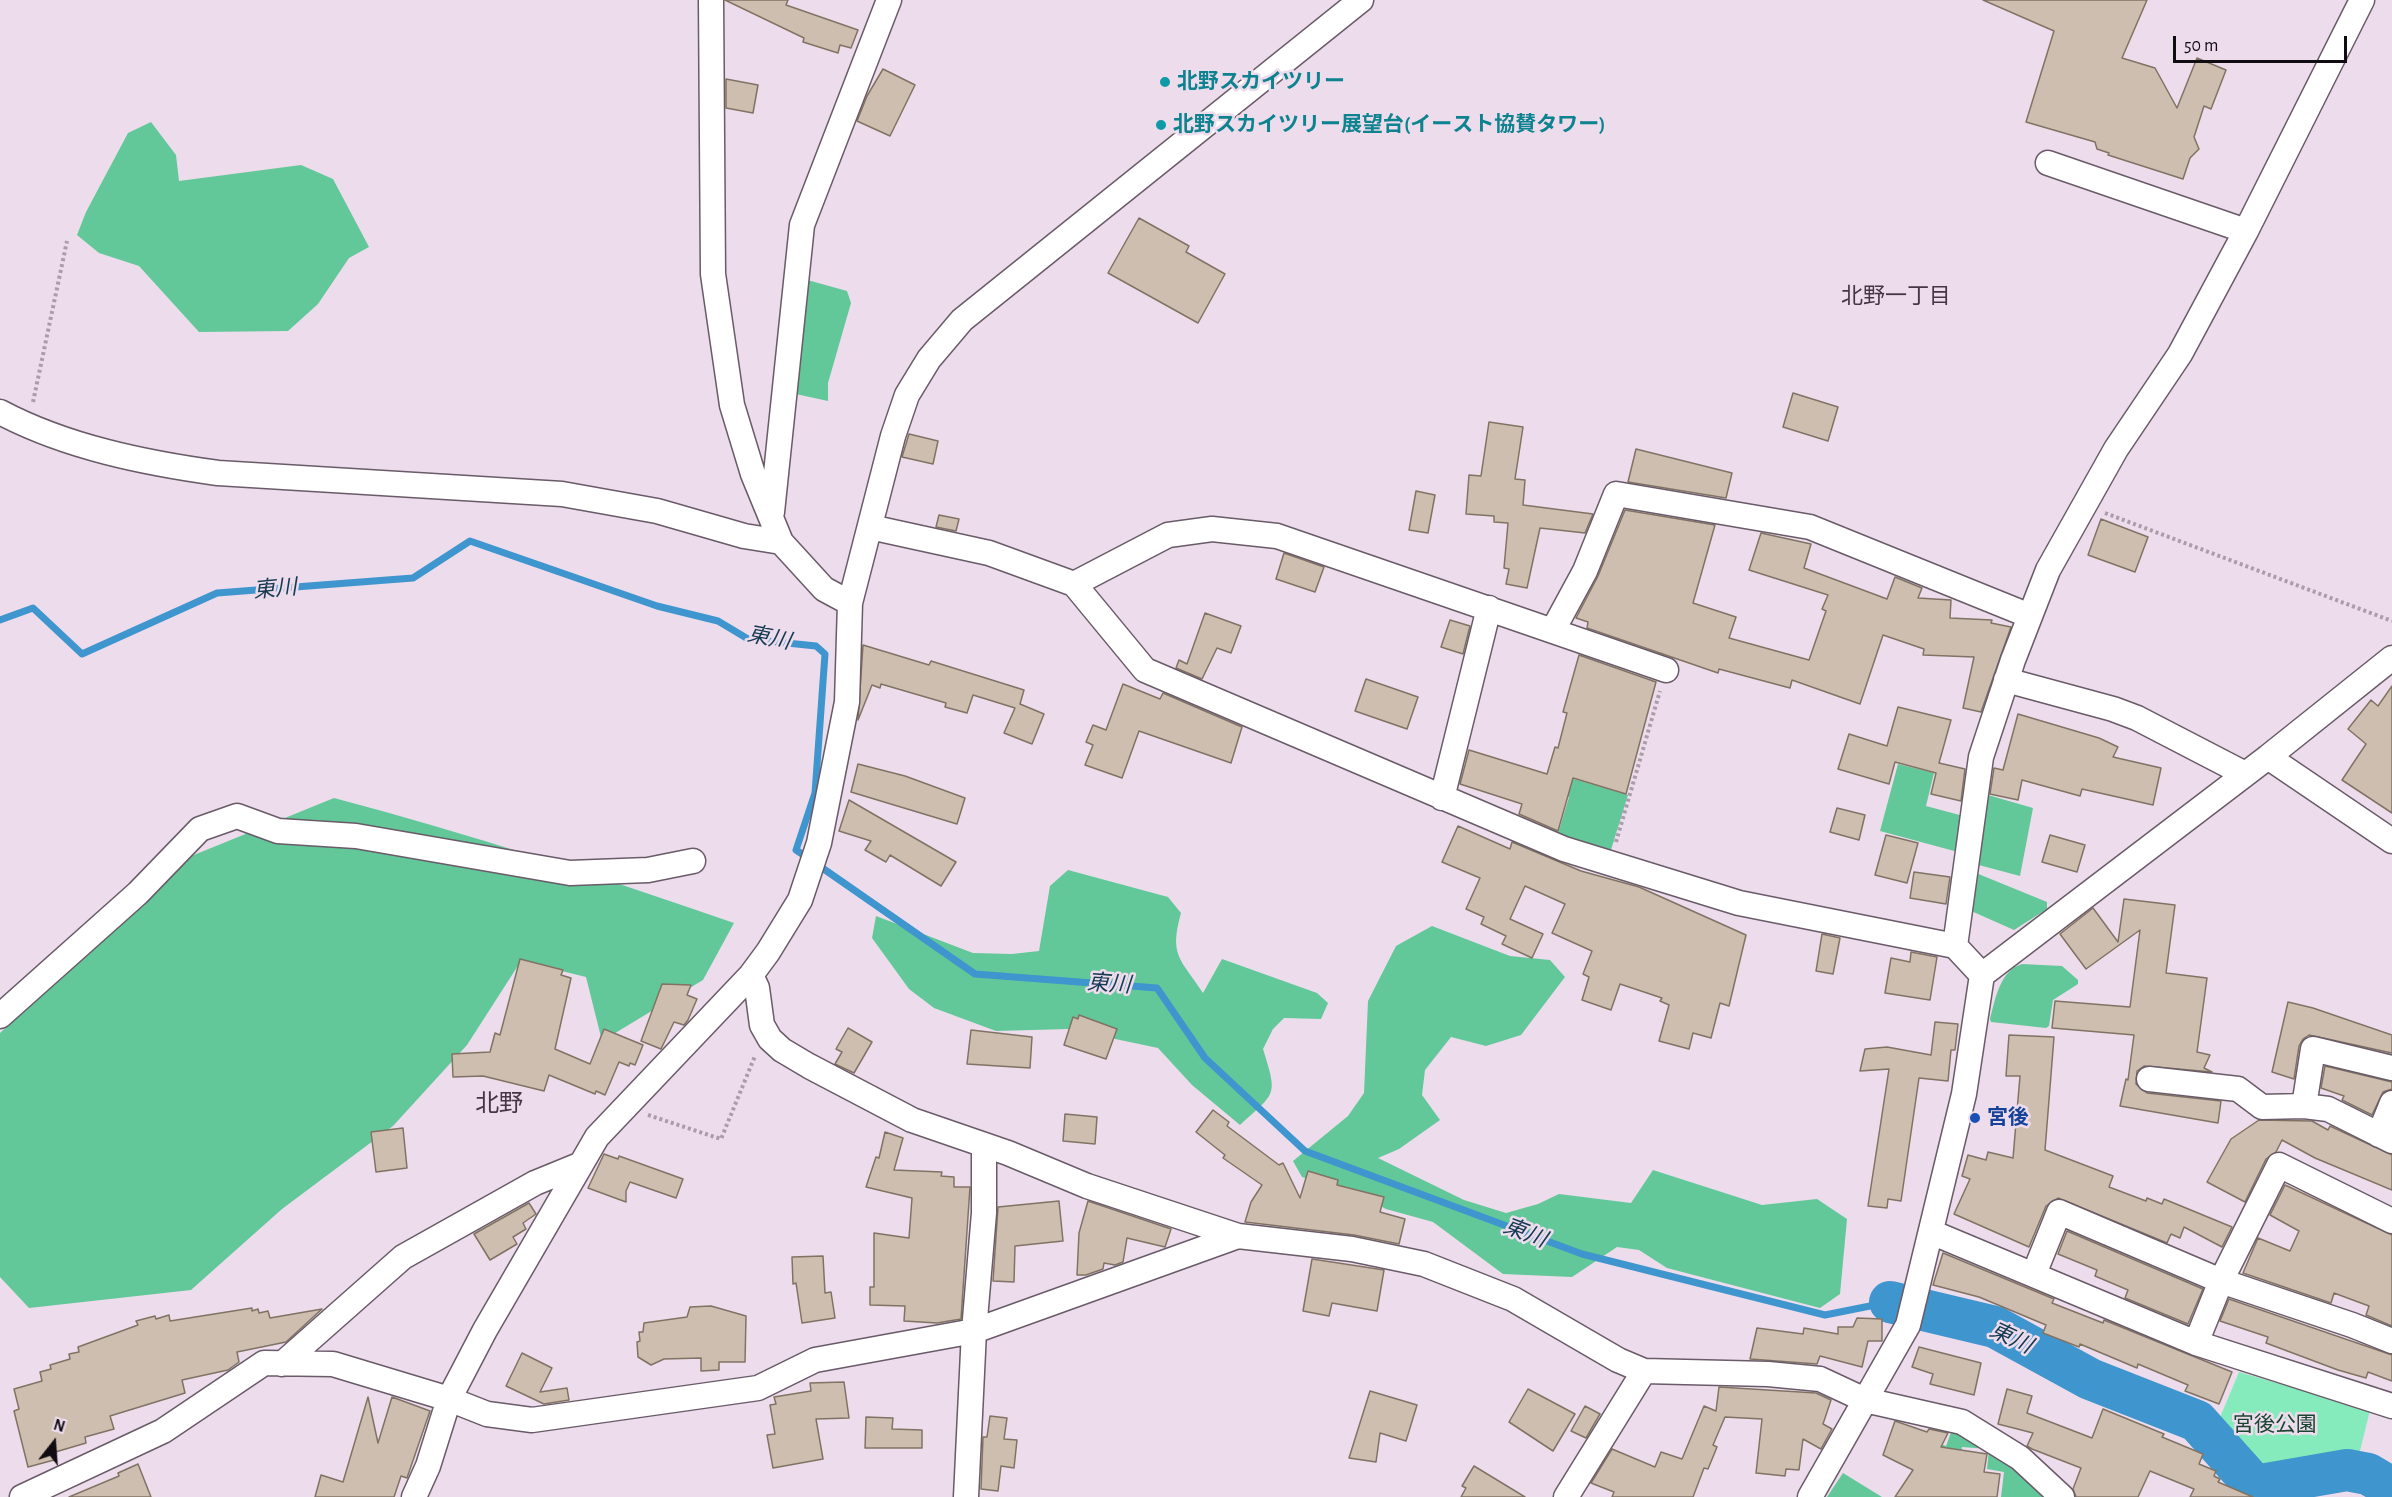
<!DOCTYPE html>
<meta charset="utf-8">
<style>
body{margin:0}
#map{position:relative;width:2392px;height:1497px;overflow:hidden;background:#eddcec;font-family:"Alegreya Sans",sans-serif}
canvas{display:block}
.north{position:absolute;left:24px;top:1413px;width:60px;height:60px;-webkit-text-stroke:4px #eddcec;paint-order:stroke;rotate:17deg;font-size:16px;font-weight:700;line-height:24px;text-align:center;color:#110c11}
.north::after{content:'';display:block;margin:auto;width:21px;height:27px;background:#110c11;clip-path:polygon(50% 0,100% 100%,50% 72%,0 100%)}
.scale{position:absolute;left:2173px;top:36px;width:174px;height:27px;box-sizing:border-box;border:3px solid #110c11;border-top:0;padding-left:8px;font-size:18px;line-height:21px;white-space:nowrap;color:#110c11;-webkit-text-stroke:4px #eddcec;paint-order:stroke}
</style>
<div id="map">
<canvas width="2392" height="1497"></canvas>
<div class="north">N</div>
<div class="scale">50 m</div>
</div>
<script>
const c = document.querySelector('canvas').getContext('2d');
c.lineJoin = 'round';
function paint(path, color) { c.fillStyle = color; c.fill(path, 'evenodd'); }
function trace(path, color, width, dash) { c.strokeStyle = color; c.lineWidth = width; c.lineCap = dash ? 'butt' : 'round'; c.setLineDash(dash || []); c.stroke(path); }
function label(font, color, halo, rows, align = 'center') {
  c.font = font + ' "Alegreya Sans","Noto Sans JP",sans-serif'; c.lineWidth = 5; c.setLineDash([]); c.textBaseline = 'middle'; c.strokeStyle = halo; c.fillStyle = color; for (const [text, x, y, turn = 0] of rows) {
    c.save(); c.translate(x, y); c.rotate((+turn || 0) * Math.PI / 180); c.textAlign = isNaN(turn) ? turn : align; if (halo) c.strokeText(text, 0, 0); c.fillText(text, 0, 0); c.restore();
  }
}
paint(new Path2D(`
 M2239,1372L2370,1410L2358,1459L2262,1466L2216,1427Z`), '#86ebbc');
paint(new Path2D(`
 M151,122L176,155L179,181L301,165L333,179L369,247L349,258L318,304L288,331L199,332L139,266L99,253L77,235L86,212L128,133Z
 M793,276L847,291L851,303L828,383V401L782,391Z
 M1898,764L1934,773L1926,806L1967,817L1958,852L1880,831Z
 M1550,772L1628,795L1610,853L1557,837L1569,797L1545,790Z
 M1988,795L2033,808L2020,876L1975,864Z
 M334,798C470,834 602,877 734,923L703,980L602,1041L586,977L521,961L467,1045L393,1126L282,1209L191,1290L29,1308L0,1277V1033L184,859Z
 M1068,870L1168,897L1181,913C1169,956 1180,958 1203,993L1222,959L1317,993L1328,1003L1321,1019L1284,1018L1273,1029L1263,1049C1278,1097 1276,1092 1240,1125L1192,1085L1158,1048L1068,1029L996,1031L934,1008L909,989L872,938L876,916L973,953L1012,954L1039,951L1050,886Z
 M1976,873L2047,902V909L2014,930L1969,910Z
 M1432,926L1510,956L1550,960L1565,977L1521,1035L1486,1046L1451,1037L1425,1070L1422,1095L1440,1120L1399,1149L1378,1158L1464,1200L1506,1213L1538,1204L1559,1194L1631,1203L1653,1170L1762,1205L1817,1199L1847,1219L1840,1294L1820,1308L1667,1268L1639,1250L1617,1247L1572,1277L1503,1274L1433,1222L1386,1209L1361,1196L1302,1177L1293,1161L1348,1116L1364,1093L1368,1001L1396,946Z
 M2022,964L2062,966L2078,980V984L2053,1000L2049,1026L2046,1028L1991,1022L1990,1019C1995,1000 2000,970 2022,964Z
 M1953,1427L2015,1461L2050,1497H2001L2004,1472L1987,1469L1989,1449L1962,1447L1959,1465L1935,1442L1946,1446Z
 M1843,1473L1882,1497H1827Z`), '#62c89a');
trace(new Path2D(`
 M0,620L33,608L82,654L217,593L413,578L470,541L657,606L718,621L748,639L816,646L825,654L815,793L796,850L808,858
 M818,865L975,974L1157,988L1205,1058L1305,1151L1582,1254L1825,1315L1890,1302`), '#3f95cd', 7);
trace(new Path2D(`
 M1890,1302L1995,1327L2090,1379L2197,1421L2255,1486L2347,1470L2368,1474L2392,1488`), '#3f95cd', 42);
const building = new Path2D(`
 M725,0H788L786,5L858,30L851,48L840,45L838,53L803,42L804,38Z
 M1983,0H2147L2122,58L2155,68L2177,108L2197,58L2226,70L2211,109L2204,106L2194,137L2199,149L2190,158L2183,179L2108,155L2109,153L2097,149L2095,142L2026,122L2054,31Z
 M883,69L915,85L890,136L857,121L867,96Z
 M726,79L758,85L753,113L726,108Z
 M1139,218L1189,246L1186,252L1225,274L1198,323L1108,273Z
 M1793,393L1838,407L1828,441L1783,427Z
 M1489,422L1523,427L1515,479L1525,480L1523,505L1593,514L1585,533L1540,528L1527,588L1506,584L1509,569L1504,568L1508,523L1494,522V516L1466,514L1469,475L1481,476Z
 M909,434L938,441L933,464L902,457Z
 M1636,449L1732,473L1726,498L1628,482Z
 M1416,491L1435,495L1428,533L1409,530Z
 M1625,510L1715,525L1693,603L1736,617L1729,638L1809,660L1826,611L1822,609L1828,595L1749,570L1761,533L1811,544L1804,568L1887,599L1895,577L1922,588L1918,598L1951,600L1950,618L1992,620L1991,623L2011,627L1981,712L1963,708L1974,657L1923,655L1924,649L1883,635L1860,704L1792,680L1790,688L1719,669L1718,673L1587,628L1588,622L1576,618L1598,576Z
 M939,515L959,519L956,531L936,527Z
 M2101,519L2148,537L2135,572L2088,555Z
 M1284,553L1324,567L1315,592L1276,579Z
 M1205,613L1241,626L1231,653L1217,648L1202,679L1176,668L1179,660L1187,664Z
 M1450,620L1470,626L1463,654L1441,647Z
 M863,645L929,665L931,661L1024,690L1020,704L1044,714L1032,744L1004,733L1015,708L973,695L967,713L945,707L946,703L881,684L880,688L872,685L858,720Z
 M1579,655L1656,682L1626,794L1573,778L1558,831L1519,814L1522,804L1460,784L1469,750L1547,774L1555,747L1558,748L1567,713L1563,712Z
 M1366,679L1418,697L1407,729L1355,711Z
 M1123,684L1160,699L1163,693L1242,727L1231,763L1139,731L1122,778L1085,765L1093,745L1086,742L1093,725L1106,730Z
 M2392,686V813L2342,780L2366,744L2348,729L2371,700L2378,706Z
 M1898,707L1951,720L1939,763L1965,769L1961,801L1931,794L1936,773L1895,762L1889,784L1838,769L1849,734L1887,746Z
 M2018,714L2099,738L2118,747L2113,757L2161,768L2153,805L2082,789L2080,796L2022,780L2018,800L1990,794L1994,768L2003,770Z
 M858,764L905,776L965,798L957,824L851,792Z
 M849,800L956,862L941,886L890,855L886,862L865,850L871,841L839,831Z
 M1837,808L1865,815L1859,840L1830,832Z
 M1458,826L1510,849L1512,842L1581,871L1639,887L1746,935L1729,1006L1720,1003L1711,1038L1693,1033L1689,1049L1659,1041L1669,1005L1660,1001L1662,998L1620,984L1611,1010L1582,1000L1589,977L1583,974L1592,951L1552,933L1565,904L1525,886L1510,919L1543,934L1532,958L1502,944L1506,936L1481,924L1484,917L1466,909L1480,878L1442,862Z
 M1886,835L1918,843L1907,883L1875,875Z
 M2050,835L2085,845L2077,872L2042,862Z
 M1914,872L1950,877L1946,904L1910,898Z
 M2124,899L2175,905L2166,973L2207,978L2197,1052L2210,1055L2204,1068L2212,1072L2144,1066L2137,1071L2136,1084L2147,1093L2221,1101L2218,1123L2120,1106L2126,1079L2128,1080L2134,1035L2052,1028L2055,1001L2130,1007L2140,930L2086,969L2060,934L2093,908L2118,942Z
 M1822,934L1840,938L1833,974L1816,971Z
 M1911,952L1937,957L1930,1000L1885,993L1891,958L1910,962Z
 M520,959L563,970L561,975L571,978L555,1049L590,1064L604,1029L643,1045L635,1065L630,1063L629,1066L619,1062L605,1095L596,1091L595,1094L549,1075L544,1091L483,1076L453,1077L452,1054L490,1052L495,1033L500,1035Z
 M662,984L691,985L687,995L697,999L688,1020L684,1025L674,1022L661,1049L641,1041Z
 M2288,1002L2313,1008L2392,1035V1053L2309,1035L2303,1039L2299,1046L2294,1079L2272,1072Z
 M1079,1015L1117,1029L1106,1059L1064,1045L1073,1017L1078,1019Z
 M1935,1022L1958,1024L1955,1050H1951L1948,1081L1919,1078L1901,1201L1888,1199L1887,1208L1868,1206L1889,1069L1860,1071L1865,1049L1887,1047L1931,1055Z
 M848,1028L872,1042L854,1073L835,1064L842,1052L836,1049Z
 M971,1030L1032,1037L1030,1068L967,1064Z
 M2009,1035L2054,1037L2045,1150L2113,1176L2109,1187L2146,1201L2147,1198L2162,1204L2164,1199L2232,1227L2222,1247L2184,1227L2180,1238L2171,1234L2167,1243L2058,1198L2046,1206L2029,1247L1954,1214L1970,1179L1962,1176L1968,1155L1986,1160L1988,1152L2013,1158L2020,1076H2006Z
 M2325,1066L2392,1082V1089L2383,1092L2372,1115L2342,1100L2344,1096L2321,1088Z
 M1213,1110L1229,1122L1227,1126L1279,1165L1283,1163L1300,1198L1308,1171L1338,1180L1337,1185L1384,1197L1380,1212L1405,1219L1399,1244L1354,1235L1245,1222L1251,1202L1262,1185L1223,1158L1225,1155L1196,1132Z
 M1065,1114L1097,1117L1095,1144L1063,1141Z
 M2259,1120L2312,1121L2328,1130L2330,1126L2392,1155V1190L2315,1158L2282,1140L2276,1152L2266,1159L2245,1202L2207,1182L2231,1139Z
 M403,1128L407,1168L376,1172L371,1132Z
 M885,1132L903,1138L894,1170L942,1172L941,1176L954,1177V1187H970L961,1319L937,1323L904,1321L905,1306L870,1305V1287H874V1233L909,1238L912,1198L866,1187L876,1157L879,1158Z
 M604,1154L618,1159L619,1156L683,1179L676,1198L630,1182L626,1191V1202L588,1188Z
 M2285,1185L2392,1235V1326L2366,1315L2369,1306L2334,1293L2331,1303L2243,1273L2258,1238L2290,1251L2299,1231L2270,1215Z
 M1059,1201L1063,1241L1015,1246L1014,1282L993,1281L998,1207Z
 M1088,1201L1171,1229L1165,1247L1127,1238L1123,1262L1115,1265L1104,1263L1103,1269L1086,1275H1077L1079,1233Z
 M529,1203L536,1214L523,1223L526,1229L513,1237L517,1244L490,1260L474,1234Z
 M2067,1231L2203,1289L2188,1324L2125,1298L2128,1290L2095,1276L2097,1270L2058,1254Z
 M1943,1253L2054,1299L2052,1303L2103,1323L2104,1320L2232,1372L2219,1404L2185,1391L2188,1385L2138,1364L2137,1368L2080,1344L2079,1347L2043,1333L2046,1325L1979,1297L1933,1285Z
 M823,1256L825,1293L831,1292L835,1318L802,1323L796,1283L793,1284L792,1257Z
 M1312,1259L1384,1270L1377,1311L1332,1303L1329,1316L1303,1311Z
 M2229,1299L2392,1355V1381L2368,1372L2366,1378L2338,1370L2266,1343L2268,1337L2220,1321Z
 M711,1306L746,1316L745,1362H719V1370L701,1371V1358L664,1359L651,1365L638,1357L637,1342L640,1341L639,1332H643L644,1323L687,1317L690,1307Z
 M252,1308V1311L258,1309L259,1313L268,1311L270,1318L322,1309L286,1342L237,1352L239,1362L228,1370L182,1380L185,1393L110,1416L114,1429L85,1437L86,1443L52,1453L54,1460L28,1467L14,1411L19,1409L14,1389L42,1381L40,1372L51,1369L50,1365L70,1359L69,1354L79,1352L78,1347L138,1325L136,1321L155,1316L156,1319L169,1315L170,1321Z
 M1857,1318L1882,1319V1341H1868L1862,1367L1820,1356L1817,1364L1750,1359L1757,1328L1803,1334L1804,1328L1838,1334V1327H1853Z
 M1919,1347L1981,1363L1974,1395L1930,1384L1933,1374L1912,1367Z
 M522,1353L552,1368L540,1392L567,1388L569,1400L544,1404L506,1386Z
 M844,1382L849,1418L816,1419L823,1459L773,1468L767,1435L775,1434L770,1405L776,1404L774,1397L811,1391L810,1383Z
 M1719,1387L1816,1393L1831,1400L1823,1424L1832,1429L1821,1449L1803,1439L1799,1470L1786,1469L1785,1476L1756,1473L1762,1419L1725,1417L1713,1445L1717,1447L1708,1469L1704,1468L1693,1497H1612L1614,1492L1591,1483L1612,1449L1655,1467L1661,1452L1682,1459L1704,1406L1716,1411Z
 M1528,1389L1575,1414L1553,1451L1509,1422Z
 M2007,1389L2032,1396L2027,1413L2092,1438L2103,1409L2164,1434L2162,1437L2203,1454L2199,1464L2216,1471L2214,1476L2220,1479L2218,1482L2253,1497H2190L2194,1489L2150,1471L2138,1497H2076L2073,1489L2081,1468L2032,1449L2027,1446L2033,1433L1998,1424Z
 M1370,1391L1417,1405L1406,1441L1380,1433L1376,1462L1349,1458Z
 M368,1397L378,1443L392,1397L430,1411L407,1478L401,1476L394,1497H315L321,1475L343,1482Z
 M1585,1406L1600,1414L1586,1438L1571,1431Z
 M990,1416L1007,1418L1004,1439L1017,1440L1014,1468L1001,1466L998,1491L981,1489L983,1437H987Z
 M866,1417L893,1418L892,1429L922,1430V1448H865Z
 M1895,1421L1927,1432L1929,1429L1948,1433L1941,1447L1987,1454L1984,1472L2000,1474L1997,1497H1895L1913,1470L1883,1455Z
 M138,1464L151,1497H69L119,1476L118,1473Z
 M1474,1466L1525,1497H1461L1466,1488L1462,1486Z`);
paint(building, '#cebeaf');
trace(building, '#817364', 1.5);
const minor = new Path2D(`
 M711,0L713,274L732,405L753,474L781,542L824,589L850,603
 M2048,163L2246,231
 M0,412C66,447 145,463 218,473L562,494L657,511L744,536L781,542
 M772,512L802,225L889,0
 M870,527L989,553L1074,584L1145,670L1564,849L1739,903L1955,946L1982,975
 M1074,584L1168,535L1212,529L1277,536L1666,670
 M1553,630L1585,571L1616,494L1810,527L2030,616
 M2006,680L2113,709L2137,718L2245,774
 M2268,757L2392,841
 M1442,798L1489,608
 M1955,946L1981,757L2013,660L2048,570L2116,449L2180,354L2246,231L2362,0
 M751,975L757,988L762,1025L770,1039L782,1050L809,1066L912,1120L1008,1153L1087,1186L1238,1236
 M0,1016L138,893L200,829L237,816L278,831L356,836L570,873L648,870L693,861
 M2149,1079L2238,1089L2262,1107L2304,1106L2328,1109L2392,1141
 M2304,1106L2313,1049L2392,1068
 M2379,1135L2392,1103
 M1931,1232L2196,1343L2392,1406
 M2034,1274L2059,1212L2221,1281L2352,1325L2392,1341
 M2196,1343L2221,1281L2279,1165L2392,1221
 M282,1364L403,1257L535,1183L579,1165
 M22,1497L163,1431L264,1363L333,1364L449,1399L487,1414L532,1420L758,1388L815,1360L974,1331L1238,1236L1352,1249L1424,1264L1513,1299L1618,1360L1644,1371L1768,1374L1820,1379L1865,1400L1962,1422L2020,1458L2062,1497
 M414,1497L428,1466L449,1399L485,1330L597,1137L751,975L768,952L800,900L819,843L847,702L850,603L893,436L907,395L929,359L962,320L1361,0
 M966,1497L974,1331L984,1213V1145
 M1566,1497L1644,1371
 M1810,1497L1908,1325L1964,1094L1982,975L2268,757L2392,658`);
trace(minor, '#695b68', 27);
trace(new Path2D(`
 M33,402L67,241
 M2105,513L2392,621
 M1616,842L1660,691
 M648,1115L721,1139L755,1056`), '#aa9da9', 4, [3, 3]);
trace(minor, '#fff', 24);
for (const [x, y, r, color] of [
 [1165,82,6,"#0f9aa8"],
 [1161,125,6,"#0f9aa8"],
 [1975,1118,6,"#1a4fb4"]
]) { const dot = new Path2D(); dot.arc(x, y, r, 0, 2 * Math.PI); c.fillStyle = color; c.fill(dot); trace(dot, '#eddcec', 2); }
label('bold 21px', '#0d838f', '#eddcec', [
 ["北野スカイツリー",1177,82],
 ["北野スカイツリー展望台(イースト協賛タワー)",1173,125]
], 'left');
label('bold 21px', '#164399', '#eddcec', [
 ["宮後",1987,1118]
], 'left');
label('21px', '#194431', '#eddcec', [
 ["宮後公園",2275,1425]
]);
label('22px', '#443643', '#eddcec', [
 ["北野一丁目",1896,296]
]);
label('italic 22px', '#163a52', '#eddcec', [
 ["東川",275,589,-5],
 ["東川",769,638,11],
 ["東川",1109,984,4],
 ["東川",1525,1233,21],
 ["東川",2011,1338,25]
]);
label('24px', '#443643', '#eddcec', [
 ["北野",499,1104]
]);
</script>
